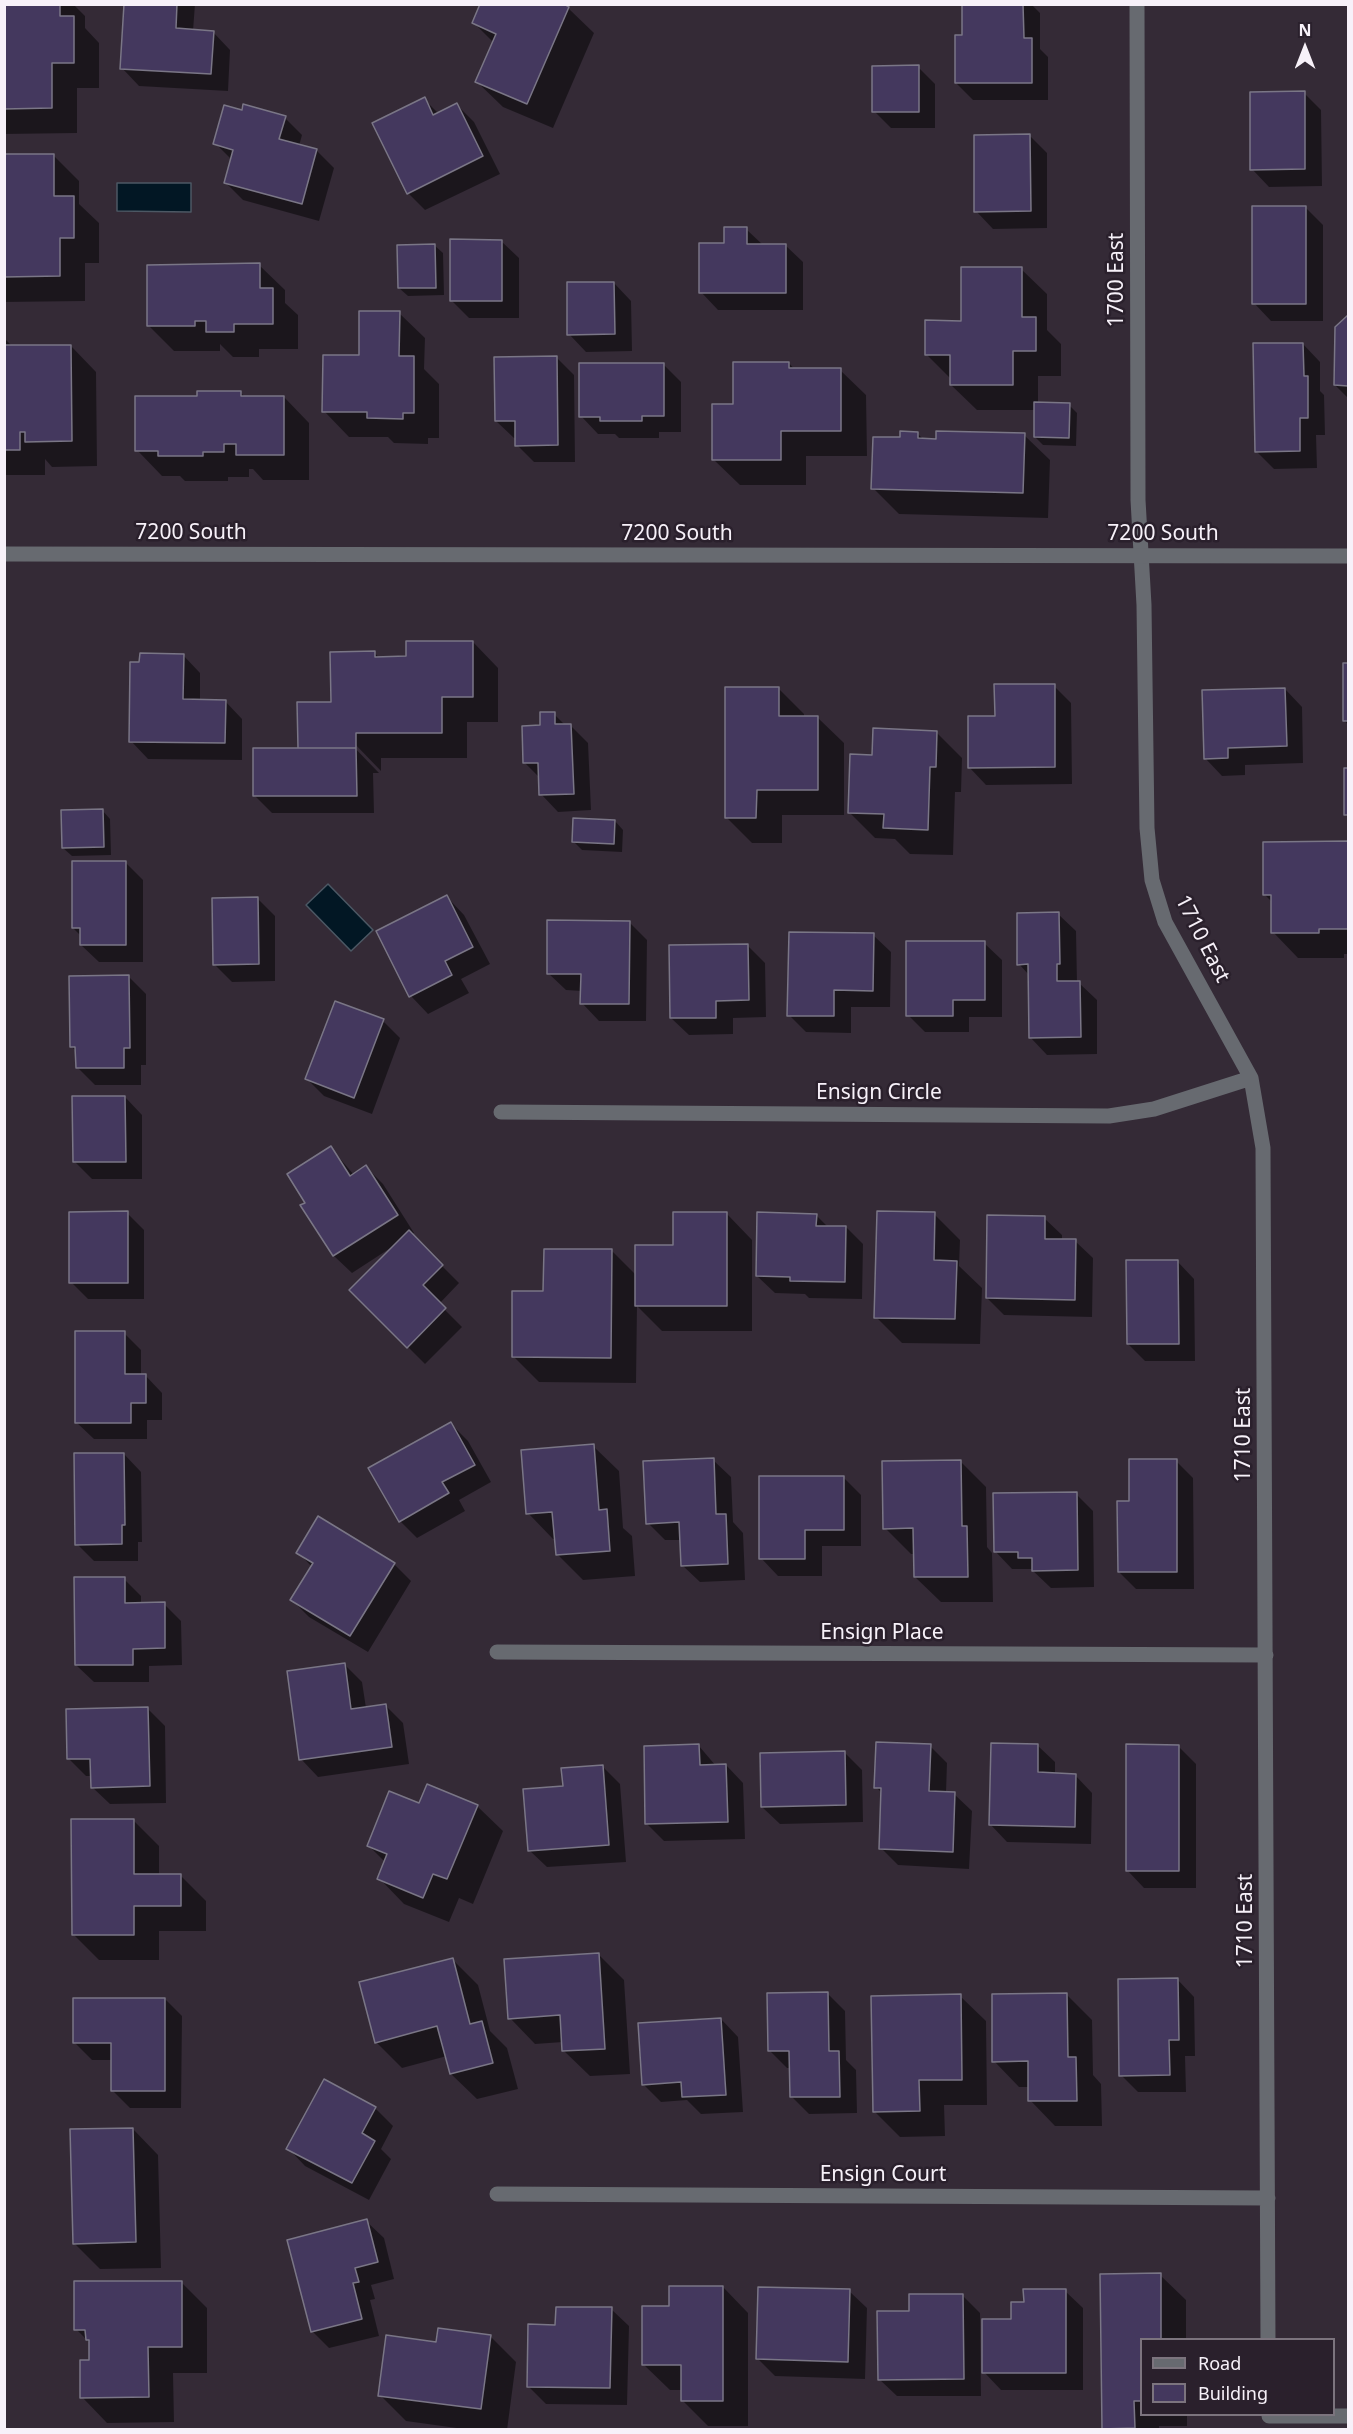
<!DOCTYPE html>
<style>
body{margin:0}
#map{position:relative;width:1353px;height:2434px;overflow:hidden;background:#342a36;font-family:"Noto Sans",sans-serif}
canvas{display:block}
.frame{position:absolute;inset:0;border:6px solid #f7f1f9;pointer-events:none}
.legend{position:absolute;left:1140px;top:2338px;width:195px;height:78px;box-sizing:border-box;background:#2a202c;border:2px solid #7c747e;margin:0;padding:8px 10px;list-style:none;font-size:18px;color:#f7f1f9}
.legend li{display:flex;align-items:center;gap:12px;height:30px}
.legend b{width:30px;border:2px solid #7c747e}
.north{position:absolute;left:1275px;top:18px;width:60px;height:60px;-webkit-text-stroke:4px #2a202c;paint-order:stroke;rotate:0deg;font-size:16px;font-weight:700;line-height:24px;text-align:center;color:#f7f1f9}
.north::after{content:'';display:block;margin:auto;width:21px;height:27px;background:#f7f1f9;clip-path:polygon(50% 0,100% 100%,50% 72%,0 100%)}
</style>
<div id="map">
<canvas width="1353" height="2434"></canvas>
<div class="frame"></div>
<ul class="legend">
<li><b style="height:8px;background:#676a70"></b>Road</li>
<li><b style="height:16px;background:#44385e"></b>Building</li>
</ul>
<div class="north">N</div>
</div>
<script>
const c = document.querySelector('canvas').getContext('2d');
c.lineJoin = 'round';
function paint(path, color) { c.fillStyle = color; c.fill(path, 'evenodd'); }
function trace(path, color, width, dash) { c.strokeStyle = color; c.lineWidth = width; c.lineCap = dash ? 'butt' : 'round'; c.setLineDash(dash || []); c.stroke(path); }
function label(font, color, halo, rows, align = 'center') {
  c.font = font + ' "Noto Sans",sans-serif'; c.lineWidth = 5; c.setLineDash([]); c.textBaseline = 'middle'; c.strokeStyle = halo; c.fillStyle = color; for (const [text, x, y, turn = 0] of rows) {
    c.save(); c.translate(x, y); c.rotate((+turn || 0) * Math.PI / 180); c.textAlign = isNaN(turn) ? turn : align; if (halo) c.strokeText(text, 0, 0); c.fillText(text, 0, 0); c.restore();
  }
}
const water = new Path2D(`
 M117,183H191V212L117,211Z
 M328,884L373,930L351,951L306,905Z`);
paint(water, '#021724');
trace(water, '#4c5864', 1.5);
paint(new Path2D(`
 M4,4H73L85,16V28L99,43V88H77V133L4,134Z
 M139,4H195L193,31L213,32L230,50L228,91L139,86L122,68Z
 M963,4H1031L1040,13V49L1048,57V100H973L956,83L963,37Z
 M568,8L594,33L553,128L503,107L477,82L494,43L474,23Z
 M918,67L935,84V128H891L874,111Z
 M1304,93L1321,110L1322,186L1269,187L1252,169Z
 M424,99L439,114L457,105L474,122L500,174L425,210L408,193Z
 M243,111L285,118L302,135L299,146L316,150L334,168L319,221L243,200L226,183L232,160L215,143Z
 M1029,135L1047,153V228L993,229L976,211Z
 M4,155H53L79,181V204L99,223V263H85V301L4,302Z
 M1306,208L1323,225V321H1271L1254,303Z
 M746,229L763,245H785L803,262V310H718L701,292L726,244Z
 M501,241L519,258V318H469L452,301Z
 M434,245L443,253L444,295L408,296L399,288Z
 M259,265L285,290V303L298,315V349H259V357H233L220,344V351H174L149,326Z
 M1021,269L1047,294V330L1061,344V376H1038V404L1069,405L1077,413L1076,446L1043,445L1035,437V410H977L951,385V379L926,354Z
 M614,283L631,301L632,351L586,352L569,334Z
 M399,313L425,338L424,369L439,384V438H428V444L394,443L388,437H349L324,411L360,356Z
 M1348,317V398L1335,385L1336,328Z
 M4,338L13,347L71,346L96,372L97,466L52,467L45,459V475H4Z
 M1303,344L1320,362V391L1324,395L1325,435H1316L1317,468L1274,469L1257,452Z
 M556,357L574,375L575,462H534L517,445V438H514L496,421Z
 M789,363L795,370H840L866,395L867,456H806V485H740L714,460L734,406Z
 M664,365L681,382V432H659V438H619L615,434H598L581,416Z
 M241,393L245,397H284L309,423V480H263L253,469H249V477H228V481H185L180,476H162L137,450L198,397Z
 M917,433L924,440H937L1024,435L1050,460L1048,518L899,514L873,488L902,439Z
 M473,642L498,668V722H467V758H381V771L352,741L350,743L379,773H373L374,813H272L255,796L299,749L332,704L375,653L380,659L407,658Z
 M183,655L200,673V701H225L242,719V760L148,759L131,741Z
 M1348,664V725L1345,721L1344,665Z
 M1054,686L1071,703L1072,784L986,785L969,767L996,718Z
 M778,688L804,714V718H818L844,743V815H782V843H752L726,817Z
 M1285,689L1302,707L1303,763L1245,765V775L1222,776L1205,758Z
 M554,714L566,726H571L588,743L591,810L558,812L541,794L540,778L525,763L542,727Z
 M936,732L962,758L961,792H955L953,855L910,854L895,839L875,838L849,812L874,756Z
 M1346,770H1348V818L1346,815Z
 M102,810L110,819L111,855L72,856L63,848Z
 M615,821L623,830L622,852L582,850L574,842Z
 M1348,842V954H1344V958H1298L1273,932V903L1265,895L1264,843Z
 M126,863L143,880V962H99L81,945V936L73,928Z
 M447,897L464,915L490,964L461,979L469,993L428,1014L411,996L378,932Z
 M258,899L275,916V981L232,982L214,964Z
 M1058,914L1076,931L1077,983H1079L1097,1000V1054L1047,1055L1030,1037L1029,975L1019,964Z
 M629,922L647,940L646,1021H599L582,1003V991L566,990L548,973Z
 M873,935L891,952L890,1007H851V1033L806,1032L789,1015Z
 M984,943L1002,960V1017H969V1032H925L908,1015Z
 M747,945L765,963L766,1017L733,1018V1034L689,1035L671,1018Z
 M129,977L146,994V1065H141V1085H95L77,1067V1052L71,1046Z
 M383,1021L400,1038L372,1114L324,1096L307,1079Z
 M125,1097L142,1115V1179H92L74,1161Z
 M331,1148L354,1175L366,1167L383,1184L414,1233L411,1235L459,1283L439,1304L462,1327L425,1364L351,1290L392,1247L352,1273L334,1256L302,1206L307,1203Z
 M127,1213L144,1230V1299H88L71,1282Z
 M727,1214L752,1240V1331H662L637,1306L636,1383L539,1382L513,1356L545,1292L612,1251L637,1276L675,1247Z
 M934,1214L960,1240L959,1266L982,1288L980,1344L902,1343L876,1317Z
 M816,1215L828,1227H846L863,1244L862,1299L809,1298L805,1294L775,1293L757,1276Z
 M1044,1218L1062,1235V1241H1075L1093,1258L1092,1317L1004,1315L987,1298Z
 M1177,1261L1194,1279L1195,1361H1145L1128,1344Z
 M124,1333L141,1350V1375H145L162,1393V1420H147V1439H94L76,1422Z
 M451,1424L468,1441L491,1482L459,1500L465,1511L417,1538L400,1521Z
 M593,1446L619,1471L623,1528L632,1536L635,1576L583,1580L557,1554L556,1539H553L528,1513Z
 M124,1454L141,1472L142,1542H138V1561H94L77,1544Z
 M713,1460L731,1477L733,1522L743,1533L745,1580L700,1582L682,1565L681,1540H665L648,1523Z
 M960,1461L986,1487L987,1547L992,1553L993,1602H941L915,1577V1554H911L885,1528Z
 M1176,1461L1193,1478L1194,1589H1136L1119,1572L1130,1502Z
 M843,1477L861,1495V1546H822V1576H778L761,1558Z
 M1076,1494L1093,1511L1094,1587L1051,1588L1031,1569H1012L995,1551Z
 M298,1552L394,1564L411,1581L368,1652L309,1617L292,1600L312,1567Z
 M124,1579L141,1596V1604H164L181,1621L182,1665L149,1666V1682H94L76,1665Z
 M345,1665L362,1682L366,1708L386,1706L403,1723L409,1764L318,1777L301,1759Z
 M148,1709L165,1726L166,1803L110,1804L92,1787V1776H86L69,1759Z
 M1037,1745L1055,1762V1775H1075L1092,1793L1091,1844L1007,1842L990,1824Z
 M699,1746L716,1766L726,1765L743,1783L745,1839L664,1841L647,1824Z
 M930,1746L947,1763L946,1793L954,1794L972,1811L969,1869L898,1865L881,1848L883,1794L876,1787Z
 M1178,1746L1196,1764V1888H1144L1127,1870Z
 M844,1752L862,1770L863,1822L780,1824L762,1807Z
 M603,1767L620,1784L626,1862L547,1867L529,1850L564,1788Z
 M420,1805L477,1806L503,1831L473,1904L459,1898L449,1922L404,1904L379,1878L385,1862L369,1846Z
 M134,1821L159,1846V1875H180L206,1901V1931H159V1960H99L73,1934Z
 M598,1954L624,1980L630,2074L590,2076L564,2051L563,2042L535,2044L510,2018Z
 M452,1959L478,1985L490,2031L507,2048L518,2089L477,2099L451,2074L447,2056L402,2068L376,2042Z
 M1177,1979L1194,1997L1195,2056H1185L1186,2092H1138L1121,2075Z
 M827,1993L845,2011L846,2060L856,2070L857,2113L809,2114L792,2097L791,2068H787L770,2051Z
 M1066,1994L1092,2020L1093,2075L1101,2084L1102,2126H1055L1030,2100V2087H1019L994,2061Z
 M960,1996L986,2021L987,2105H944L945,2136L900,2137L874,2111Z
 M165,1999L182,2016L181,2108H130L112,2090V2060H92L74,2042Z
 M721,2019L738,2037L743,2112L701,2114L687,2100L661,2102L643,2084Z
 M324,2081L375,2108L393,2126L381,2149L391,2159L369,2200L305,2166L288,2148Z
 M133,2129L158,2155L161,2268L100,2269L74,2243Z
 M366,2221L384,2238L394,2279L371,2285L375,2299L370,2300L379,2336L329,2348L312,2331Z
 M1160,2275L1186,2300V2340H1142V2414H1187V2426H1159V2430H1105Z
 M181,2282L207,2308V2373H173L174,2422L107,2423L82,2397L91,2361V2344L76,2329Z
 M723,2287L748,2313V2426H708L682,2400V2390H670L644,2365L670,2308Z
 M849,2291L867,2308L865,2379L775,2376L758,2359Z
 M1065,2291L1083,2308V2390H1001L984,2372L1013,2320L1025,2303Z
 M962,2295L980,2313L981,2396H897L879,2379Z
 M611,2309L629,2326L627,2405L546,2404L528,2386L557,2327Z
 M490,2336L516,2362L507,2430H471L406,2421L380,2395Z`), '#0007');
const building = new Path2D(`
 M4,4H60V16H74V63H52V108L4,109Z
 M124,4H177L176,28L214,31L211,74L120,69Z
 M480,4H564L569,7L527,104L475,82L496,34L472,23Z
 M962,4H1023L1024,38H1032V83H955V35H962Z
 M919,65V112H872V66Z
 M1305,91V169L1250,170V92Z
 M425,97L433,115L457,103L483,156L407,194L372,123Z
 M243,104L286,116L279,139L317,149L302,204L224,183L233,150L213,144L224,105L242,110Z
 M1030,134L1031,211L974,212V135Z
 M4,154H54V196H74V238H60V276L4,277Z
 M1252,206H1306V304H1252Z
 M724,227H747V244H786V293H699V243H724Z
 M450,239L502,240V301H450Z
 M435,244L436,288H398L397,245Z
 M260,263V288H273V324H234V332H206V321H195V326H147V265Z
 M961,267H1022V317H1036V351H1013V385H950V355H925V320L961,321Z
 M567,282H614L615,334L567,335Z
 M359,311H400L399,356H414V413H403V419L367,418V412H322L323,355H359Z
 M1348,315V386L1334,385L1335,327Z
 M4,337L5,345H71L72,441L25,442V432H20V450H4Z
 M1253,343H1303L1304,376H1308V418H1300V451L1255,452Z
 M557,356L558,445L515,446V421H495L494,357Z
 M733,362H789V368H841V431H781V460H712V404H733Z
 M579,363H664V416H642V421H600V417H579Z
 M197,391H241V396H284V455H236V444H224V452H203V456H158V451H135V396H197Z
 M1034,402L1070,403L1069,438L1034,437Z
 M900,431L918,432V438L936,439V431L1025,433L1023,493L871,489L873,437H900Z
 M406,641H473V697H442V733H356V748H298L297,702H331L330,652L375,651V657L406,656Z
 M140,653L184,654L183,699L226,700L225,743L129,742L130,662H139Z
 M1343,663H1348V721H1343Z
 M994,684H1055V767L968,768V716H995Z
 M725,687H779V716H818V790H757L756,818H725Z
 M1285,688L1287,746L1228,748V758L1204,759L1202,690Z
 M540,712H555V724H571L574,794L539,795L538,763H523L522,726L540,725Z
 M873,728L937,731L936,767H930L928,830L883,828L884,814L848,813L850,754L872,755Z
 M253,748H356L357,796H253Z
 M1344,768H1348V815H1344Z
 M103,809L104,847L62,848L61,810Z
 M573,818L615,820L614,844L572,842Z
 M1348,841V929H1319V933H1271V895H1263V842Z
 M72,861H126V945H80V928H72Z
 M447,895L473,947L445,961L452,975L409,997L376,931Z
 M258,897L259,964L213,965L212,898Z
 M1059,912L1060,964H1057V981H1080L1081,1037L1029,1038L1028,964L1017,965V913Z
 M547,920L630,921L629,1004H580L581,974H547Z
 M789,932L874,933L873,991L834,990V1016H787Z
 M906,941H985V1000H953V1016H906Z
 M748,944L749,1000L716,1001V1018H670L669,945Z
 M129,975L130,1048H124V1068H76L75,1047H70L69,976Z
 M335,1001L384,1019L354,1098L305,1079Z
 M72,1096H125L126,1162H73Z
 M331,1146L350,1176L366,1165L398,1215L333,1256L300,1205L305,1203L287,1174Z
 M128,1211V1283H69V1212Z
 M877,1211L935,1212L934,1260L957,1261L955,1319L874,1318Z
 M673,1212H727V1306H635V1245H673Z
 M757,1212L817,1214L816,1226H846L845,1282L790,1281V1277L756,1276Z
 M987,1215L1045,1216V1239H1076L1075,1300L986,1298Z
 M409,1230L443,1265L423,1285L446,1308L407,1348L349,1290Z
 M544,1249H612L611,1358L512,1357V1291H543Z
 M1126,1260H1178L1179,1344H1127Z
 M75,1331H125V1374H146V1403H131V1423H75Z
 M451,1422L475,1465L442,1482L449,1493L399,1522L368,1468Z
 M594,1444L599,1510L607,1509L610,1551L556,1555L552,1512L526,1514L521,1450Z
 M74,1453H124L125,1525H122V1544L75,1545Z
 M714,1458L716,1514H726L728,1564L681,1566L679,1522L646,1524L643,1461Z
 M1129,1459H1177V1572H1118L1117,1501H1129Z
 M961,1460L962,1526H967L968,1577H914L913,1528L883,1529L882,1461Z
 M759,1476H844V1530H805V1559H759Z
 M1077,1492L1078,1570L1032,1571V1558H1018V1552H994L993,1493Z
 M318,1516L395,1563L350,1636L290,1600L313,1563L296,1553Z
 M74,1577H125V1603L165,1602V1648L133,1649V1665H75Z
 M345,1663L351,1709L386,1704L392,1747L299,1760L287,1671Z
 M148,1707L150,1786L91,1788L90,1759H67L66,1709Z
 M876,1742L931,1744L929,1791L955,1792L953,1852L879,1849L881,1788H874Z
 M991,1743L1038,1744V1772L1076,1774L1075,1827L989,1825Z
 M699,1744L700,1765L726,1764L728,1822L645,1824L644,1746Z
 M1126,1744L1179,1745V1871H1126Z
 M845,1751L846,1805L761,1807L760,1753Z
 M603,1765L609,1845L528,1851L523,1789L563,1786L561,1768Z
 M427,1784L478,1805L447,1879L433,1874L423,1898L377,1879L387,1854L367,1846L389,1791L419,1803Z
 M71,1819H134V1874H181V1906H134V1935H72Z
 M599,1953L605,2049L562,2051L560,2015L508,2019L504,1959Z
 M453,1958L470,2024L482,2021L493,2063L450,2074L437,2026L375,2043L359,1982Z
 M1178,1978L1179,2040H1169L1170,2075L1119,2076L1118,1979Z
 M828,1992L829,2051H839L840,2097H790L789,2051H768L767,1993Z
 M1067,1993L1068,2057H1076L1077,2101H1028V2061L992,2062V1994Z
 M961,1994L962,2080H919L920,2111L873,2112L871,1996Z
 M73,1998H165V2091H111V2043H73Z
 M721,2018L726,2095L682,2097L681,2082L642,2085L638,2023Z
 M324,2079L376,2107L362,2133L375,2141L352,2183L286,2149Z
 M133,2128L136,2242L73,2244L70,2129Z
 M367,2219L378,2262L355,2268L359,2282L353,2283L362,2319L311,2332L287,2240Z
 M1161,2273V2340H1142V2401H1134L1135,2428L1102,2429L1100,2274Z
 M74,2281H182V2347H148L149,2397L80,2398V2360H89V2340H86L85,2330H74Z
 M669,2286H723V2401H681V2365H642V2306H669Z
 M758,2287L850,2289L848,2362L756,2359Z
 M1023,2289H1066V2373H982V2319H1011V2302H1024Z
 M909,2294H963L964,2379L878,2380L877,2311H909Z
 M556,2307H612L610,2388L527,2387L528,2324L555,2325Z
 M438,2328L491,2335L481,2409L378,2396L386,2335L436,2342Z`);
paint(building, '#44385e');
trace(building, '#7a7686', 1.5);
trace(new Path2D(`
 M1137,4L1138,500L1144,605L1147,828L1152,880L1165,922L1251,1078L1263,1148L1268,2340
 M501,1112L1109,1116L1154,1109L1251,1078
 M497,1652L1266,1655
 M497,2194L1268,2198
 M1269,2416H1348`), '#676a70', 15);
trace(new Path2D(`
 M4,554L1348,556`), '#676a70', 15);
label('21px', '#f7f1f9', '#2a202c', [
 ["1700 East",1117,280,-90],
 ["7200 South",191,533],
 ["7200 South",677,534],
 ["7200 South",1163,534],
 ["1710 East",1202,939,63],
 ["Ensign Circle",879,1093],
 ["1710 East",1244,1435,-90],
 ["Ensign Place",882,1633],
 ["1710 East",1246,1921,-90],
 ["Ensign Court",883,2175]
]);
</script>
